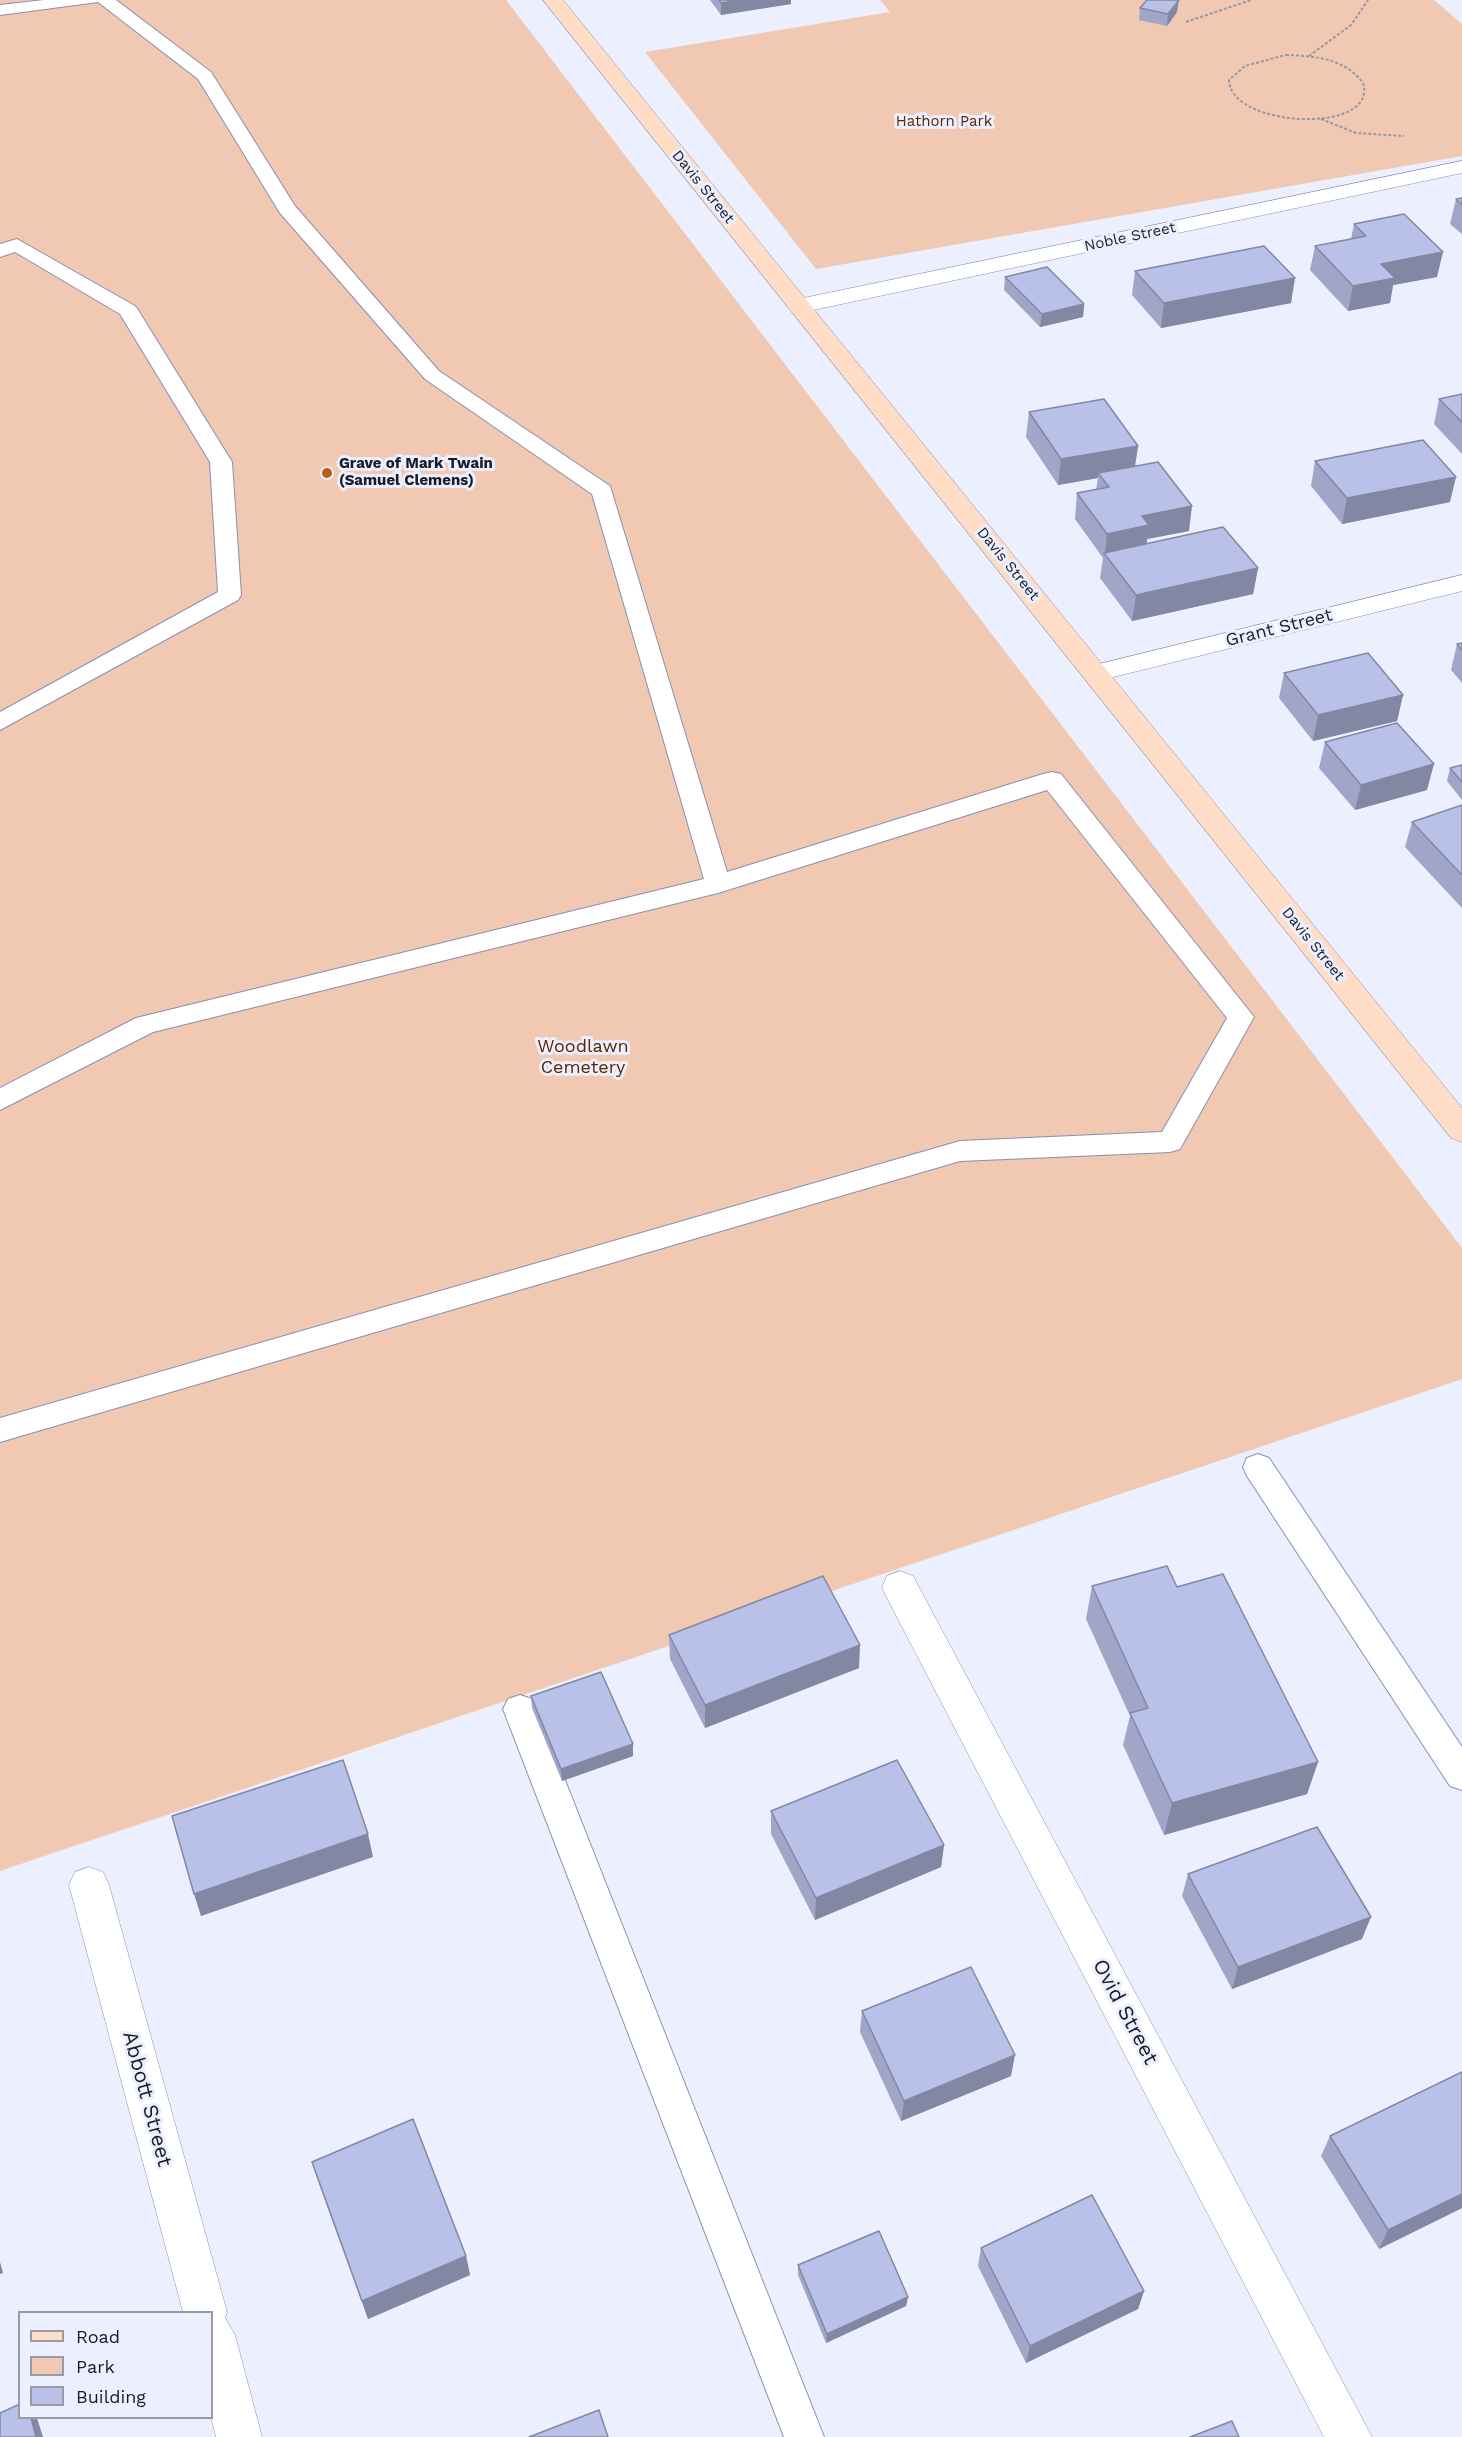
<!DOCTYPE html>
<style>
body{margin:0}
#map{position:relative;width:1462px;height:2437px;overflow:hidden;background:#eceffd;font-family:"Work Sans",sans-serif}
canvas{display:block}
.legend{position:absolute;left:18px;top:2311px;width:195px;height:108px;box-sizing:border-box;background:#eceffd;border:2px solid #989aa8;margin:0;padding:8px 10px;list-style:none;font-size:18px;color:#191b28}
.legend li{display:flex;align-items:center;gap:12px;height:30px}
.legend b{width:30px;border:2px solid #989aa8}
</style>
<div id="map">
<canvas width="1462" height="2437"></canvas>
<ul class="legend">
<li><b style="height:8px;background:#fedcc5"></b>Road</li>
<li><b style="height:16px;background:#f1c8b1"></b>Park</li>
<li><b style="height:16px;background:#bac1e9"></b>Building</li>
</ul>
</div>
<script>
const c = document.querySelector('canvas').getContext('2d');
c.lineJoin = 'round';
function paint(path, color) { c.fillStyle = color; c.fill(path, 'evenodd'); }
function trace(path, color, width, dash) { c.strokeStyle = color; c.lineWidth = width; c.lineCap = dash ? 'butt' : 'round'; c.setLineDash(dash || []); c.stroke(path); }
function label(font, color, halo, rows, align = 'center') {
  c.font = font + ' "Work Sans",sans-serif'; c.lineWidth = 6; c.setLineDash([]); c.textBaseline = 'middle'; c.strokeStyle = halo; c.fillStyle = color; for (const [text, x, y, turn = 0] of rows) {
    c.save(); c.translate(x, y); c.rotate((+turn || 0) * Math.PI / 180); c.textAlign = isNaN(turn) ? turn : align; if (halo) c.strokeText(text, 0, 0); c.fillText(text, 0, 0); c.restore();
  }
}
paint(new Path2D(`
 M0,0H506L1462,1248V1379L0,1871Z
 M880,0H1434L1462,24V156L816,269L645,52L890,12Z`), '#f1c8b1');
const lane = new Path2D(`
 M44,0H116L211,72L295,206L439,371L610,486L727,872L1043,774L1052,772L1061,774L1254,1017L1180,1149L1170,1152L960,1161L0,1442V1418L960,1141L1162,1132L1227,1018L1047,790L718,893L153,1032L0,1110V1088L136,1018L704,879L592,494L425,379L280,213L198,79L98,2L0,15V5Z
 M17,239L135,306L138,310L232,462L241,595L238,600L0,730V712L218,592L210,462L120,314L15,252L0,257V244Z
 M1258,1454L1269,1458L1462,1747V1790L1450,1786L1247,1476L1243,1467L1247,1458Z
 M520,1695L532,1699L537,1709L824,2437H784L503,1709L508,1699Z`);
const street = new Path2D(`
 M1462,161V173L799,313L791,311L787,306L791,301L799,299Z
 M1462,575V591L1097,681L1087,679L1083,673L1087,667Z
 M900,1571L913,1576L1372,2437H1324L887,1598L882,1587L887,1576Z
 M89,1867L103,1872L109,1885L227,2312L225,2318L235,2335L262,2437H216L211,2418L212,2312H183L69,1885L75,1872Z`);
const secondary = new Path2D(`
 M543,0H563L1462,1108V1142L1451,1138Z`);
trace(lane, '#898fb0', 2);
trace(street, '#898fb0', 1);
trace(secondary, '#898fb0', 1);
trace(new Path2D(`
 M1186,22L1251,0
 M1286,55C1314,56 1345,58 1363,83C1379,135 1230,128 1229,80L1245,66Z
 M1309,56L1351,25L1368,0
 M1321,119L1356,133L1404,136`), '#9598a5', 2, [3, 2]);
paint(lane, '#fff');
paint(street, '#fff');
paint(secondary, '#fedcc5');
paint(new Path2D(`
 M710,0H791V4L721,15Z
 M1140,8L1177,12L1167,26L1139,20Z
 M1462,198V234L1450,224L1456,199Z
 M1354,224L1437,277L1393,285L1390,303L1348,311L1310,270L1315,246L1351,239Z
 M1135,271L1291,303L1161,328L1132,295Z
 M1005,277L1084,304L1083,317L1040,327L1004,290Z
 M1462,394V454L1434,424L1439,399Z
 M1029,412L1138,446L1135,466L1189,531L1147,539V544L1258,568L1253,594L1132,621L1100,578L1103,558L1075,519L1077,493L1096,490L1098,478L1058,485L1026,437Z
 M1315,461L1450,502L1342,524L1311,486Z
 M1462,643V683L1451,670L1457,644Z
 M1284,673L1403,695L1397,721L1313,741L1279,698Z
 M1325,742L1427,790L1355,810L1319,768Z
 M1462,765V800L1447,781L1450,768Z
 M1462,805V908L1405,847L1412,822Z
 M1092,1586L1177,1587L1318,1762L1307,1794L1164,1835L1123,1745L1130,1716L1086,1619Z
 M669,1635L859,1668L705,1728L670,1659Z
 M531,1696L633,1756L562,1781L532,1708Z
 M771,1811L944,1845L941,1867L815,1920L771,1834Z
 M1188,1874L1362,1939L1232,1989L1182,1896Z
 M862,2011L1011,2076L901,2121L860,2032Z
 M1462,2072V2208L1379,2249L1321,2156L1330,2136Z
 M312,2162L466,2256L470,2275L368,2319L318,2181Z
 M981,2248L1144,2291L1138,2309L1026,2363L978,2266Z
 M798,2265L908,2297L906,2306L826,2343L798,2275Z`), '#a0a6c8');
paint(new Path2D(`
 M738,0H791V4L721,15V3Z
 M1179,0L1177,12L1167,26L1168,14Z
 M1443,252L1437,277L1393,285L1390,303L1348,311L1353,286L1381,264Z
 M1295,278L1291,303L1161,328L1164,303Z
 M1084,304L1083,317L1040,327L1042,314Z
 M1138,446L1134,472L1098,473V478L1058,485L1061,459Z
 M1456,477L1450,502L1342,524L1347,498Z
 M1192,506L1189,531L1147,539L1146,551L1105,554L1107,534L1142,516Z
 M1258,568L1253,594L1132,621L1136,595Z
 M1403,695L1397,721L1313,741L1318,715Z
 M1434,764L1427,790L1355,810L1361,785Z
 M860,1645L859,1668L705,1728V1705Z
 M633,1744V1756L562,1781L561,1769Z
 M1318,1762L1307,1794L1164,1835L1172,1803Z
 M368,1834L373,1857L201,1916L194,1894Z
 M944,1845L941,1867L815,1920L816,1898Z
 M1371,1917L1362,1939L1232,1989L1238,1967Z
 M1015,2055L1011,2076L901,2121L904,2101Z
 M1462,2194V2208L1379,2249L1388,2230Z
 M466,2256L470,2275L368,2319L362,2301Z
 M0,2262L3,2273L0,2274Z
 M1144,2291L1138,2309L1026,2363L1030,2346Z
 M908,2297L906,2306L826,2343L827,2334Z
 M31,2418H37L43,2437H36Z`), '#8287a3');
const building = new Path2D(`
 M719,0H738L721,3Z
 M1147,0H1179L1168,14L1140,8Z
 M1462,198V205L1456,199Z
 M1404,214L1443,252L1381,264L1395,278L1353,286L1315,246L1366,236L1354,224Z
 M1264,246L1295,278L1164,303L1135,271Z
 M1047,267L1084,304L1042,314L1005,277Z
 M1462,394V422L1439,399Z
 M1104,399L1138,446L1061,459L1029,412Z
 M1423,440L1456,477L1347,498L1315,461Z
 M1158,462L1192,506L1142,516L1149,525L1107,534L1077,493L1109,487L1098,473Z
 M1223,527L1258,568L1136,595L1104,553Z
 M1462,643V650L1457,644Z
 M1368,653L1403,695L1318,715L1284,673Z
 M1397,723L1434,764L1361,785L1325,742Z
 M1462,765V782L1450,768Z
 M1462,805V875L1412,822Z
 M1167,1566L1177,1587L1223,1574L1318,1762L1172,1803L1130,1713L1148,1708L1092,1586Z
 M823,1576L860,1645L705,1705L669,1635Z
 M601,1672L633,1744L561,1769L531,1696Z
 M343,1760L368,1834L194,1894L172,1816Z
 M897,1760L944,1845L816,1898L771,1811Z
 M1317,1827L1371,1917L1238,1967L1188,1874Z
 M971,1967L1015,2055L904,2101L862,2011Z
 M1462,2072V2194L1388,2230L1330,2136Z
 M413,2119L466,2256L362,2301L312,2162Z
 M1092,2195L1144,2291L1030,2346L981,2248Z
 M879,2231L908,2297L827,2334L798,2265Z
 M20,2404V2418H31L36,2437H0V2413Z
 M599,2410L608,2437H529Z
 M1232,2421L1239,2437H1190Z`);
paint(building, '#bac1e9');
trace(building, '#8287a3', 1.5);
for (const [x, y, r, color] of [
 [327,473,6,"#bb5d13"]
]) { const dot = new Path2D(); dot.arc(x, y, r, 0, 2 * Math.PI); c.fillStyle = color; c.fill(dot); trace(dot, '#eceffd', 2); }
label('15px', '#592700', '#eceffd', [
 ["Hathorn Park",944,122]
]);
label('15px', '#191b28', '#eceffd', [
 ["Davis Street",703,187,51],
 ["Noble Street",1130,237,-12],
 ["Davis Street",1008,564,51],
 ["Davis Street",1313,944,51]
]);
label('bold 15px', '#191b28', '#eceffd', [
 ["Grave of Mark Twain",339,464],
 ["(Samuel Clemens)",339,481]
], 'left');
label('18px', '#191b28', '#eceffd', [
 ["Grant Street",1279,628,-14]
]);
label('18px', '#592700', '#eceffd', [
 ["Woodlawn",583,1047],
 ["Cemetery",583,1068]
]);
label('21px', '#191b28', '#eceffd', [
 ["Ovid Street",1125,2012,62],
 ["Abbott Street",147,2099,75]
]);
</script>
